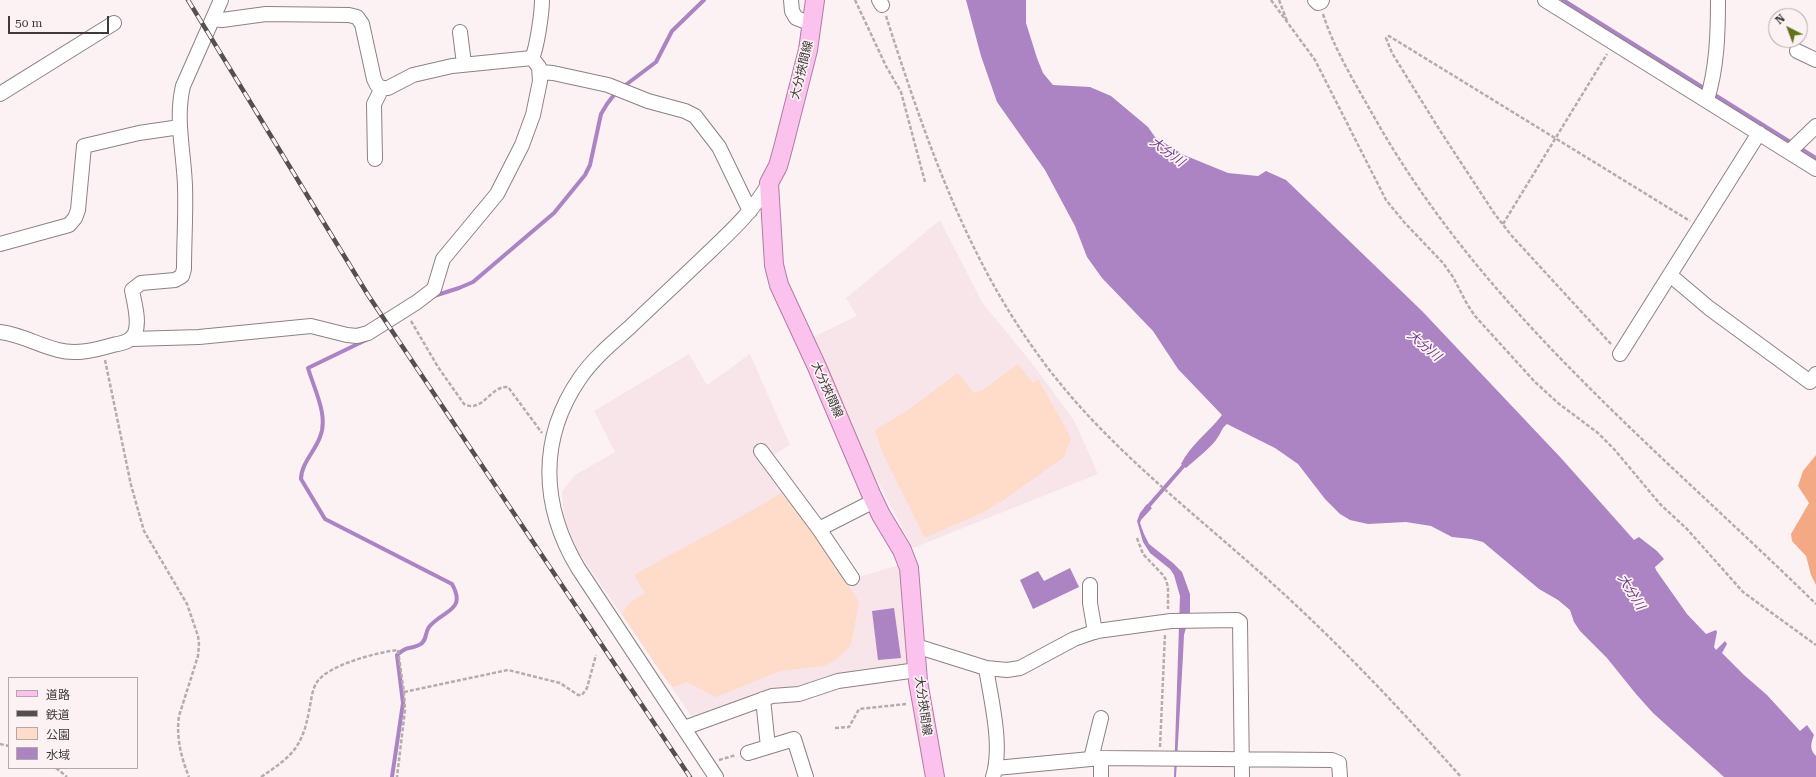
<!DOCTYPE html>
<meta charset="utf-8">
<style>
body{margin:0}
#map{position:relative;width:1816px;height:777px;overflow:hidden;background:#fcf2f4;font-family:"Roboto Serif","Noto Sans JP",serif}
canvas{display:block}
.legend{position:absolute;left:8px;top:677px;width:130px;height:92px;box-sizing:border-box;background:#fcf2f4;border:1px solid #b0a8aa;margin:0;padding:5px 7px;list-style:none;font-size:12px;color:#3e3a3b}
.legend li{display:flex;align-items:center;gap:8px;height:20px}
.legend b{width:20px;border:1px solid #b0a8aa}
.north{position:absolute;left:1768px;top:8px;width:40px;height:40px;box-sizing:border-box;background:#fcf2f4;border:1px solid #b0a8aa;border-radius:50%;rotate:318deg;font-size:11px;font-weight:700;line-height:16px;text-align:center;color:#3e3a3b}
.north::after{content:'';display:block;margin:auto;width:14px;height:18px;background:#61711d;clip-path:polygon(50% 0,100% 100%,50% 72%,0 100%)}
.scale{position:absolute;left:8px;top:16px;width:101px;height:18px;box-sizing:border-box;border:2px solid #3e3a3b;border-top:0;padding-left:5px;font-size:12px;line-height:14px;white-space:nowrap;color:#3e3a3b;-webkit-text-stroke:3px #fcf2f4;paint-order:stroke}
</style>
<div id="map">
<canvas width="1816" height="777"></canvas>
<ul class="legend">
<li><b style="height:5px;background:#fac2ec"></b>道路</li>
<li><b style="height:5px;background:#544f50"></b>鉄道</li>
<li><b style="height:11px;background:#ffdbc9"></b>公園</li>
<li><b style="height:11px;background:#ac83c3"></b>水域</li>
</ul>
<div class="north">N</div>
<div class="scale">50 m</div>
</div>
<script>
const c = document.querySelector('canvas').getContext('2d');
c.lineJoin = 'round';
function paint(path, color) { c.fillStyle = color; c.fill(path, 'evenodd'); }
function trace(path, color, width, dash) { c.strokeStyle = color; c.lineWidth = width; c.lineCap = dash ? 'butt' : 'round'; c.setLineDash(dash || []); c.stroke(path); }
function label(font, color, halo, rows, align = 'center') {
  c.font = font + ' "Roboto Serif","Noto Sans JP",serif'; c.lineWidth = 3.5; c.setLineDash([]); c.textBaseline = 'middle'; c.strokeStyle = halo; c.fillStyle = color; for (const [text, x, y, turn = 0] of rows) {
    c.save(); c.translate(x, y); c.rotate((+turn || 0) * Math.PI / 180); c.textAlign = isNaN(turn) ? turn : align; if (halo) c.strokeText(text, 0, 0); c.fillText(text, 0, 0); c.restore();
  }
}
paint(new Path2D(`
 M940,220L982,302L1035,367L1075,422L1098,474L913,548L859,446L811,338L857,316L846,298Z
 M689,354L707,385L750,354L790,445L772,456L849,580L898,565L904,598L911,665L804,686L694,720L577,550L564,519L562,491L575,475L615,452L594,411Z`), '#f8e5ea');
paint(new Path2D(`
 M1018,364L1033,383L1038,379L1071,438L1064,457L1005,499L984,512L925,538L883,454L875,430L905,412L958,373L974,393L983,390Z
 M781,493L815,533L859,602L851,645L837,659L824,666L780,671L716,697L687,682L673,687L664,677L622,614L629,603L645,593L634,575C683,547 733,523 781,493Z`), '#ffdbc9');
paint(new Path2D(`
 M1816,455V585L1811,575L1806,556L1792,541L1791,534L1809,503L1798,486L1803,471Z`), '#f3a983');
paint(new Path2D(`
 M966,0H1026V23L1037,58L1043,73L1053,85L1090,87L1111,96L1148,127L1155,137L1184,155L1228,173L1258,176L1266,171L1286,180L1422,311L1561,458L1634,540L1639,537L1657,551L1664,559L1655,567L1656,570L1687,614L1706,634L1716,630L1717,632L1714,647L1716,650L1725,641L1727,644L1722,653L1744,675L1767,695L1800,731L1807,725L1814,735C1811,743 1809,749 1816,756V777H1724L1653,713L1636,694L1607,658L1580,631L1574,622L1570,610L1558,600L1539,589L1483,542L1471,539L1452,537L1431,526L1406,522L1368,524L1350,520L1340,514L1325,499L1298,464L1275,448L1227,424C1221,429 1222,431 1218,437C1212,447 1195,460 1186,468L1181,464C1190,445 1209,432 1222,415L1178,369L1153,331L1102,278L1087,257L1075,226L1045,170L997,102L981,56Z
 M1147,504L1152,508L1141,520L1140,523L1144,534L1149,544L1173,563L1182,572L1190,594V614L1184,635L1183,656L1176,777H1174L1180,596L1174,575L1170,569L1150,553L1143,542L1137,521L1140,513Z
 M1070,568L1079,587L1033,609L1020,580L1038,571L1044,581Z
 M894,608L901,658L878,660L872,611Z`), '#ac83c3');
trace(new Path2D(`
 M1563,0L1816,158
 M623,87L656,62L672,31L704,0
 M434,296L459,288L473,282L554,213L585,175L590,165L601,114L607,104L617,91
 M368,339L308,368C314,389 329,416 320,437C315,451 301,464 301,479L325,519L452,584C467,611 443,610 429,627C425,632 427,642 419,645C409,650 408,645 397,655L403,703L392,777
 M1146,509L1186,463`), '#ac83c3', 4);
const minor = new Path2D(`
 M791,0L792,11L796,18L812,24
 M879,0L882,5
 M1315,0L1318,3L1321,2L1322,0
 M1545,0L1816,169
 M460,32L464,64
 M1797,51L1816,60
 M532,58C537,48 542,12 542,0
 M540,72L553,73L608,85L648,101L685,111L695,116L719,147L750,211
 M0,94L114,23
 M1707,100C1717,67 1718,34 1718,0
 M1789,152L1816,126
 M375,159L374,104L382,88
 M0,244L69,225L75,218L78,210L84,146L139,133L180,127
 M1670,275L1709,308L1810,382L1816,374
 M0,332C23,335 37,345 58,350C76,355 95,350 113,345C122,343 131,342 135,333C140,321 134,302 132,290L141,283L175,280L182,276L184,269C184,241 186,214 185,186C184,153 175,119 183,86L221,0
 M132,339L199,337L311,326L347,335L357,336L368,333L417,302L434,289L443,259L497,194L522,145L533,115L540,81L539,67L532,58L452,66L413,75L388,88H382L377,85L374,79L362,24L357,17L349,15L266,14L222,20L213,19
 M1620,354L1759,133
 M761,451L819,529L852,578
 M819,529L874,501
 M1090,585V603L1095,632
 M916,646L986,668L1007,670L1020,668L1074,639L1097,631L1171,621L1237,620L1240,622L1242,777
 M986,668C991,700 1003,746 993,777
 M763,699L768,747
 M684,728L772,696L799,694L838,681L917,670
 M748,753L794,739L806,777
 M1091,759L1101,718
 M996,768L1101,758L1332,760L1339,763L1340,777
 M716,777L578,568C541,506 538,439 580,378C593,359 612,343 629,328C654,304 679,281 704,257C728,234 753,212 769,183
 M1101,777V758`);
const major = new Path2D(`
 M815,0L808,50L783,148L778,166L769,183L774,265L779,285L817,367L871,494L881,515L902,550L909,568L918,681L935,777`);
trace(minor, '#8c8285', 16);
trace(major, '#b678a6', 20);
trace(new Path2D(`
 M855,0L886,66L901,92L925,182
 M1271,0L1315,60L1386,200L1404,222L1443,263L1453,277L1467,304L1475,316L1535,382L1558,403L1598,433L1614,449L1660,504L1687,529L1743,592L1816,645
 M1279,0L1287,21
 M1323,14C1334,49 1355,83 1373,115C1483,311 1658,449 1816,604
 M886,16C923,131 963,250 1034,349C1094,435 1177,499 1255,568C1329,633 1396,704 1461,777
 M1503,224L1607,54
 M411,321L438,367L464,404C482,414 491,385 508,387L542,433
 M1611,344L1511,235L1494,213L1439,129L1392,53L1386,38L1389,36L1690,221
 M105,360L131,485L144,531L187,604L198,636L199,644L198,656L179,716C176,737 181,757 189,777
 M1137,538L1143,554L1163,575L1166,580L1168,587V609
 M404,692L508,670L560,683L578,695H582L587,688L596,655
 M835,728L849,727L859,709L906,704
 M0,744L9,746
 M1160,747L1165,634
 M719,760L736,755
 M56,768L67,777
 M261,777C292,756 302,748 309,711C311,702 312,689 317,682C328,665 378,652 398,650L404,693L405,710L397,777`), '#b4acad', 2.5, [4, 2]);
trace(minor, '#fff', 14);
trace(major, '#fac2ec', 18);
const rail = new Path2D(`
 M188,0L368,295L690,777`);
trace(rail, '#544f50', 4.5);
trace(rail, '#fcf2f4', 3, [9]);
label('12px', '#3e3a3b', '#fcf2f4', [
 ["大分挾間線",802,70,-76],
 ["大分挾間線",827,390,66],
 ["大分挾間線",923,706,82]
]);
label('italic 13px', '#703d8a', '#fcf2f4', [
 ["大分川",1167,152,36],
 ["大分川",1424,346,40],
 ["大分川",1631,592,58]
]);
</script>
